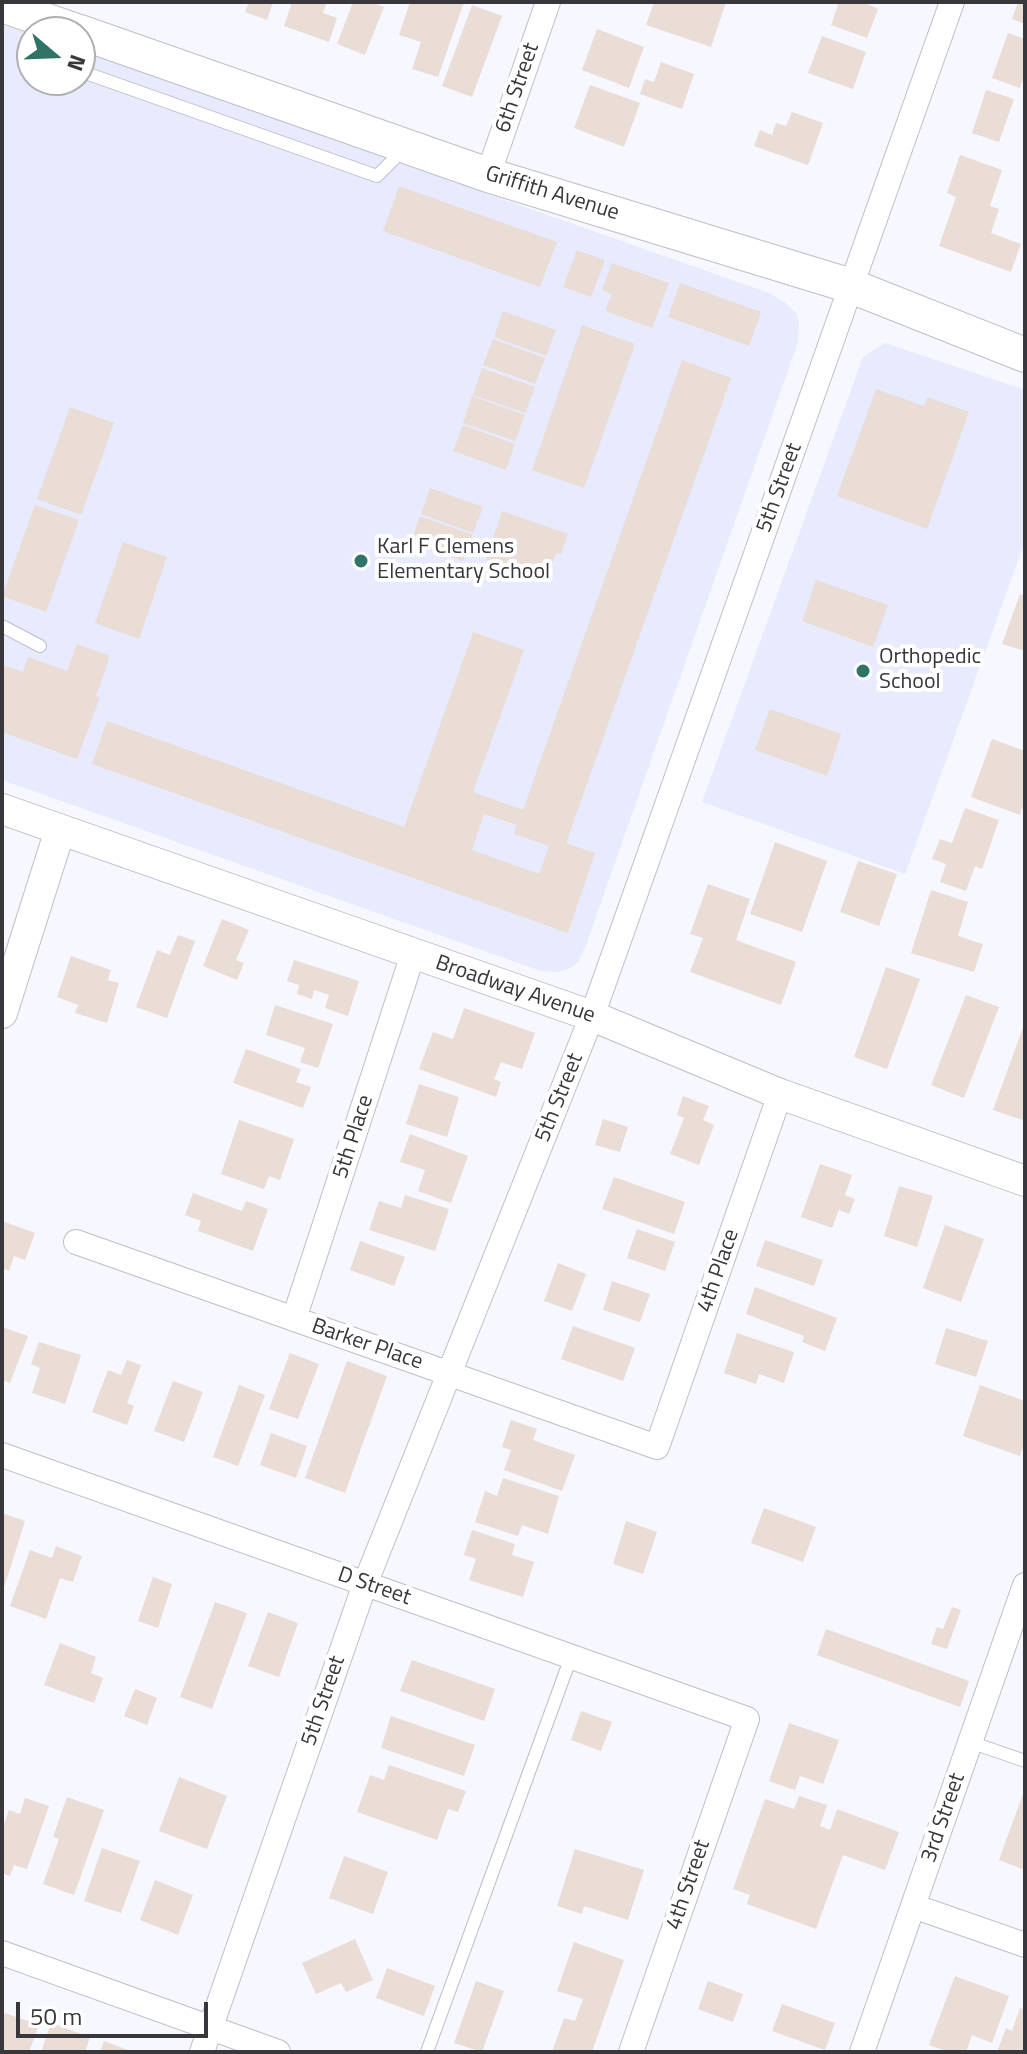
<!DOCTYPE html>
<style>
body{margin:0}
#map{position:relative;width:1027px;height:2054px;overflow:hidden;background:#f7f7ff;font-family:"Titillium Web",sans-serif}
canvas{display:block}
.frame{position:absolute;inset:0;border:4px solid #37373c;pointer-events:none}
.north{position:absolute;left:16px;top:16px;width:80px;height:80px;box-sizing:border-box;background:#fff;border:2px solid #afafb1;border-radius:50%;rotate:109deg;font-size:22px;font-weight:700;line-height:32px;text-align:center;color:#37373c}
.north::after{content:'';display:block;margin:auto;width:28px;height:36px;background:#2f7467;clip-path:polygon(50% 0,100% 100%,50% 72%,0 100%)}
.scale{position:absolute;left:16px;top:2002px;width:192px;height:36px;box-sizing:border-box;border:4px solid #37373c;border-top:0;padding-left:10px;font-size:24px;line-height:28px;white-space:nowrap;color:#37373c;-webkit-text-stroke:6px #fff;paint-order:stroke}
</style>
<div id="map">
<canvas width="1027" height="2054"></canvas>
<div class="frame"></div>
<div class="north">N</div>
<div class="scale">50 m</div>
</div>
<script>
const c = document.querySelector('canvas').getContext('2d');
c.lineJoin = 'round';
function paint(path, color) { c.fillStyle = color; c.fill(path, 'evenodd'); }
function trace(path, color, width, dash) { c.strokeStyle = color; c.lineWidth = width; c.lineCap = dash ? 'butt' : 'round'; c.setLineDash(dash || []); c.stroke(path); }
function label(font, color, halo, rows, align = 'center') {
  c.font = font + ' "Titillium Web",sans-serif'; c.lineWidth = 8; c.setLineDash([]); c.textBaseline = 'middle'; c.strokeStyle = halo; c.fillStyle = color; for (const [text, x, y, turn = 0] of rows) {
    c.save(); c.translate(x, y); c.rotate((+turn || 0) * Math.PI / 180); c.textAlign = isNaN(turn) ? turn : align; if (halo) c.strokeText(text, 0, 0); c.fillText(text, 0, 0); c.restore();
  }
}
paint(new Path2D(`
 M2,23L32,33V80H80V50L769,293L784,302L796,313L799,322L798,342L586,945L578,962L572,967L558,972L541,971L2,780Z
 M885,343L1025,390V541L905,874L702,802L863,357Z`), '#e8eafd');
paint(new Path2D(`
 M249,2H273L267,20L245,12Z
 M292,2H327L323,13L337,18L329,42L284,26Z
 M353,2H371L384,7L365,55L337,44Z
 M410,2H464L438,77L412,69L421,42L399,35Z
 M654,2H726L711,47L646,25Z
 M830,2H863L878,9L867,38L831,25L838,5Z
 M1018,2H1025V24L1012,19Z
 M472,5L502,16L472,97L442,86Z
 M597,29L644,47L629,88L582,70Z
 M1008,33L1025,39V73L1020,88L992,78Z
 M822,36L866,52L853,89L808,73Z
 M661,62L694,74L682,109L640,94L645,79L654,82Z
 M590,85L640,103L624,147L574,128Z
 M986,90L1014,99L999,142L972,133Z
 M792,112L823,123L808,165L754,146L760,130L772,135L776,123L786,126Z
 M960,155L1002,170L990,206L999,209L991,233L1021,244L1011,272L939,246L956,197L947,193Z
 M399,186L557,242L540,287L383,231Z
 M577,250L605,260L591,297L563,287Z
 M612,263L669,283L652,328L605,311L612,294L602,290Z
 M680,283L761,312L749,346L668,317Z
 M503,311L556,330L546,356L494,337Z
 M582,325L635,344L584,488L532,470Z
 M493,339L545,358L535,384L483,365Z
 M682,360L731,378L566,843L595,853L568,933L92,764L107,721L404,827L473,632L524,650L473,792L523,810ZM484,814L517,825L514,834L549,846L539,874L472,850Z
 M482,368L535,387L525,413L473,395Z
 M876,389L924,406L927,397L969,412L927,529L837,496Z
 M472,396L525,415L515,441L463,423Z
 M70,407L114,423L81,515L37,499Z
 M463,425L515,444L506,470L453,451Z
 M430,488L483,507L473,533L421,514Z
 M35,505L79,520L46,612L2,596Z
 M502,511L568,534L561,554L556,553L546,581L486,560Z
 M420,516L473,535L463,561L411,542Z
 M123,542L167,557L139,639L95,623Z
 M816,580L888,605L873,647L802,621Z
 M1020,594L1025,596V651L1002,644Z
 M77,644L110,656L96,696L100,697L77,759L2,732V665L23,672L28,657L67,671Z
 M770,709L841,734L827,776L755,750Z
 M992,739L1025,751V801L1020,815L971,797Z
 M965,808L999,820L982,869L975,866L966,891L940,882L946,864L932,859L940,839L952,843Z
 M775,842L827,861L802,932L750,914Z
 M858,861L897,874L879,926L840,912Z
 M708,884L750,899L736,940L796,962L781,1005L690,972L703,938L690,934Z
 M931,890L968,902L958,936L983,944L974,972L911,953Z
 M222,919L249,930L236,960L244,963L237,980L203,966Z
 M178,935L195,941L167,1018L136,1007L157,950L170,955Z
 M71,956L111,970L108,980L119,983L107,1023L75,1013L78,1005L57,997Z
 M294,960L359,981L348,1016L325,1008L329,995L314,990L312,999L297,994L299,985L287,981Z
 M886,967L920,979L887,1069L854,1057Z
 M966,995L999,1007L964,1098L931,1085Z
 M275,1005L333,1024L318,1068L300,1062L305,1048L266,1035Z
 M464,1008L535,1033L522,1069L501,1062L494,1079L501,1082L496,1097L419,1069L433,1032L453,1039Z
 M1025,1022V1121L993,1110Z
 M246,1049L301,1069L296,1082L311,1087L303,1108L233,1083Z
 M419,1084L459,1097L447,1137L406,1124Z
 M683,1096L709,1106L703,1120L714,1125L699,1165L670,1154L684,1118L677,1115Z
 M603,1119L628,1127L620,1152L595,1145Z
 M239,1120L294,1139L280,1180L269,1176L264,1189L221,1174Z
 M410,1134L468,1156L451,1203L418,1191L425,1170L400,1162Z
 M820,1164L852,1175L845,1195L855,1199L849,1214L839,1210L832,1228L801,1217Z
 M614,1177L685,1202L674,1234L602,1209Z
 M899,1186L933,1196L917,1247L884,1236Z
 M193,1193L242,1211L246,1201L268,1209L253,1251L198,1231L201,1221L185,1215Z
 M405,1195L449,1209L435,1251L369,1230L379,1201L401,1208Z
 M2,1221L35,1233L25,1260L14,1256L9,1271L2,1268Z
 M945,1225L984,1239L961,1302L923,1288Z
 M637,1229L675,1242L665,1271L627,1258Z
 M765,1240L823,1260L814,1286L756,1266Z
 M360,1241L405,1257L394,1286L350,1270Z
 M558,1263L586,1274L572,1311L544,1301Z
 M612,1281L650,1294L640,1322L603,1310Z
 M755,1287L837,1318L825,1351L802,1342L804,1336L746,1314Z
 M573,1326L635,1348L623,1381L561,1359Z
 M2,1327L28,1336L10,1383L2,1380Z
 M946,1328L988,1341L976,1377L935,1364Z
 M737,1333L794,1352L784,1383L759,1374L756,1384L724,1373Z
 M39,1342L81,1355L65,1404L32,1393L40,1368L31,1364Z
 M290,1353L319,1364L298,1419L269,1409Z
 M127,1360L141,1365L127,1403L134,1406L127,1425L92,1412L108,1370L121,1375Z
 M347,1361L387,1376L345,1493L305,1478Z
 M173,1381L203,1392L184,1442L154,1431Z
 M239,1385L265,1395L238,1466L213,1457Z
 M980,1385L1025,1401V1441L1020,1456L963,1436Z
 M511,1420L537,1429L533,1440L575,1455L562,1491L504,1470L511,1450L502,1447Z
 M271,1433L307,1446L296,1478L260,1465Z
 M503,1478L559,1496L548,1534L522,1525L518,1536L475,1522L485,1491L497,1496Z
 M764,1508L816,1527L803,1562L751,1543Z
 M2,1513L25,1521L3,1591H2Z
 M626,1521L657,1532L643,1574L613,1564Z
 M472,1530L515,1544L512,1555L534,1562L523,1597L469,1580L476,1559L464,1555Z
 M56,1546L82,1556L73,1582L60,1578L46,1619L10,1606L30,1550L52,1558Z
 M153,1577L172,1584L158,1628L138,1621Z
 M215,1602L247,1613L212,1709L180,1697Z
 M952,1607L961,1610L947,1649L931,1644L937,1627L943,1629Z
 M268,1612L298,1623L279,1677L248,1666Z
 M826,1629L969,1681L960,1707L817,1655Z
 M60,1643L96,1657L91,1673L103,1678L94,1703L44,1685Z
 M412,1660L495,1689L484,1721L400,1691Z
 M135,1689L157,1698L147,1725L124,1716Z
 M581,1711L612,1722L601,1751L571,1740Z
 M391,1716L475,1745L464,1776L381,1748Z
 M789,1723L839,1740L823,1784L800,1776L795,1790L769,1781Z
 M389,1765L466,1791L458,1812L448,1809L437,1840L357,1812L370,1775L384,1780Z
 M179,1777L227,1796L207,1849L159,1831Z
 M1025,1788V1870L999,1860Z
 M799,1796L827,1805L820,1826L830,1830L837,1809L899,1832L885,1870L843,1855L816,1929L747,1904L750,1895L733,1889L765,1799L794,1809Z
 M67,1797L104,1810L74,1895L43,1884L59,1839L53,1837Z
 M25,1798L49,1806L27,1869L14,1865L10,1876L2,1873V1830L9,1810L20,1814Z
 M102,1848L140,1861L121,1913L84,1901Z
 M575,1849L644,1870L628,1920L584,1906L582,1914L557,1906Z
 M344,1856L388,1872L373,1914L329,1898Z
 M155,1880L193,1895L178,1935L140,1920Z
 M355,1939L373,1980L346,1992L341,1983L316,1994L302,1963Z
 M574,1942L624,1960L592,2052H552L564,2018L575,2021L583,1999L557,1991Z
 M387,1968L435,1986L424,2016L376,1998Z
 M955,1976L1009,1996L992,2043L972,2035L966,2052H949L929,2045Z
 M476,1981L504,1991L482,2052L454,2043Z
 M708,1981L743,1994L733,2022L698,2009Z
 M782,2004L835,2023L825,2050L772,2031Z
 M1020,2008L1025,2010V2052H997L1006,2028L1012,2031Z
 M5,2013L39,2025L29,2052H2V2021Z
 M51,2023L90,2037L85,2052H41Z
 M104,2041L133,2052H100Z`), '#e9ddd6');
const service = new Path2D(`
 M80,71L377,176L404,149
 M2,626L40,646
 M970,1742L1025,1761
 M427,2052L571,1657`);
const minor = new Path2D(`
 M488,175L548,2
 M76,1242L657,1447L780,1094
 M294,1319L413,954
 M2,1455L747,1719L631,2052
 M913,1906L1025,1945
 M2,1953L278,2052
 M202,2052L365,1584L592,1016L952,2
 M862,2052L1025,1585`);
const tertiary = new Path2D(`
 M2,809L592,1016L780,1094L1025,1181
 M2,1013L60,830`);
const secondary = new Path2D(`
 M2,5L79,32
 M80,32L488,175L851,286L1025,355`);
trace(service, '#bdbeca', 14);
trace(minor, '#bdbeca', 26);
trace(tertiary, '#bdbeca', 32);
trace(secondary, '#bdbeca', 36);
trace(service, '#fff', 12);
trace(minor, '#fff', 24);
trace(tertiary, '#fff', 30);
trace(secondary, '#fff', 34);
for (const [x, y, r, color] of [
 [361,561,8,"#2f7467"],
 [863,671,8,"#2f7467"]
]) { const dot = new Path2D(); dot.arc(x, y, r, 0, 2 * Math.PI); c.fillStyle = color; c.fill(dot); trace(dot, '#fff', 3); }
label('22px', '#37373c', '#fff', [
 ["6th Street",518,88,-71],
 ["Griffith Avenue",552,194,17],
 ["5th Street",780,488,-70],
 ["Broadway Avenue",515,990,19],
 ["5th Street",560,1098,-68],
 ["5th Place",354,1137,-72],
 ["4th Place",719,1271,-71],
 ["Barker Place",367,1345,19],
 ["D Street",374,1587,19],
 ["5th Street",324,1701,-71],
 ["3rd Street",944,1818,-71],
 ["4th Street",689,1885,-71]
]);
label('22px', '#37373c', '#fff', [
 ["Karl F Clemens",377,548],
 ["Elementary School",377,573],
 ["Orthopedic",879,658],
 ["School",879,683]
], 'left');
</script>
